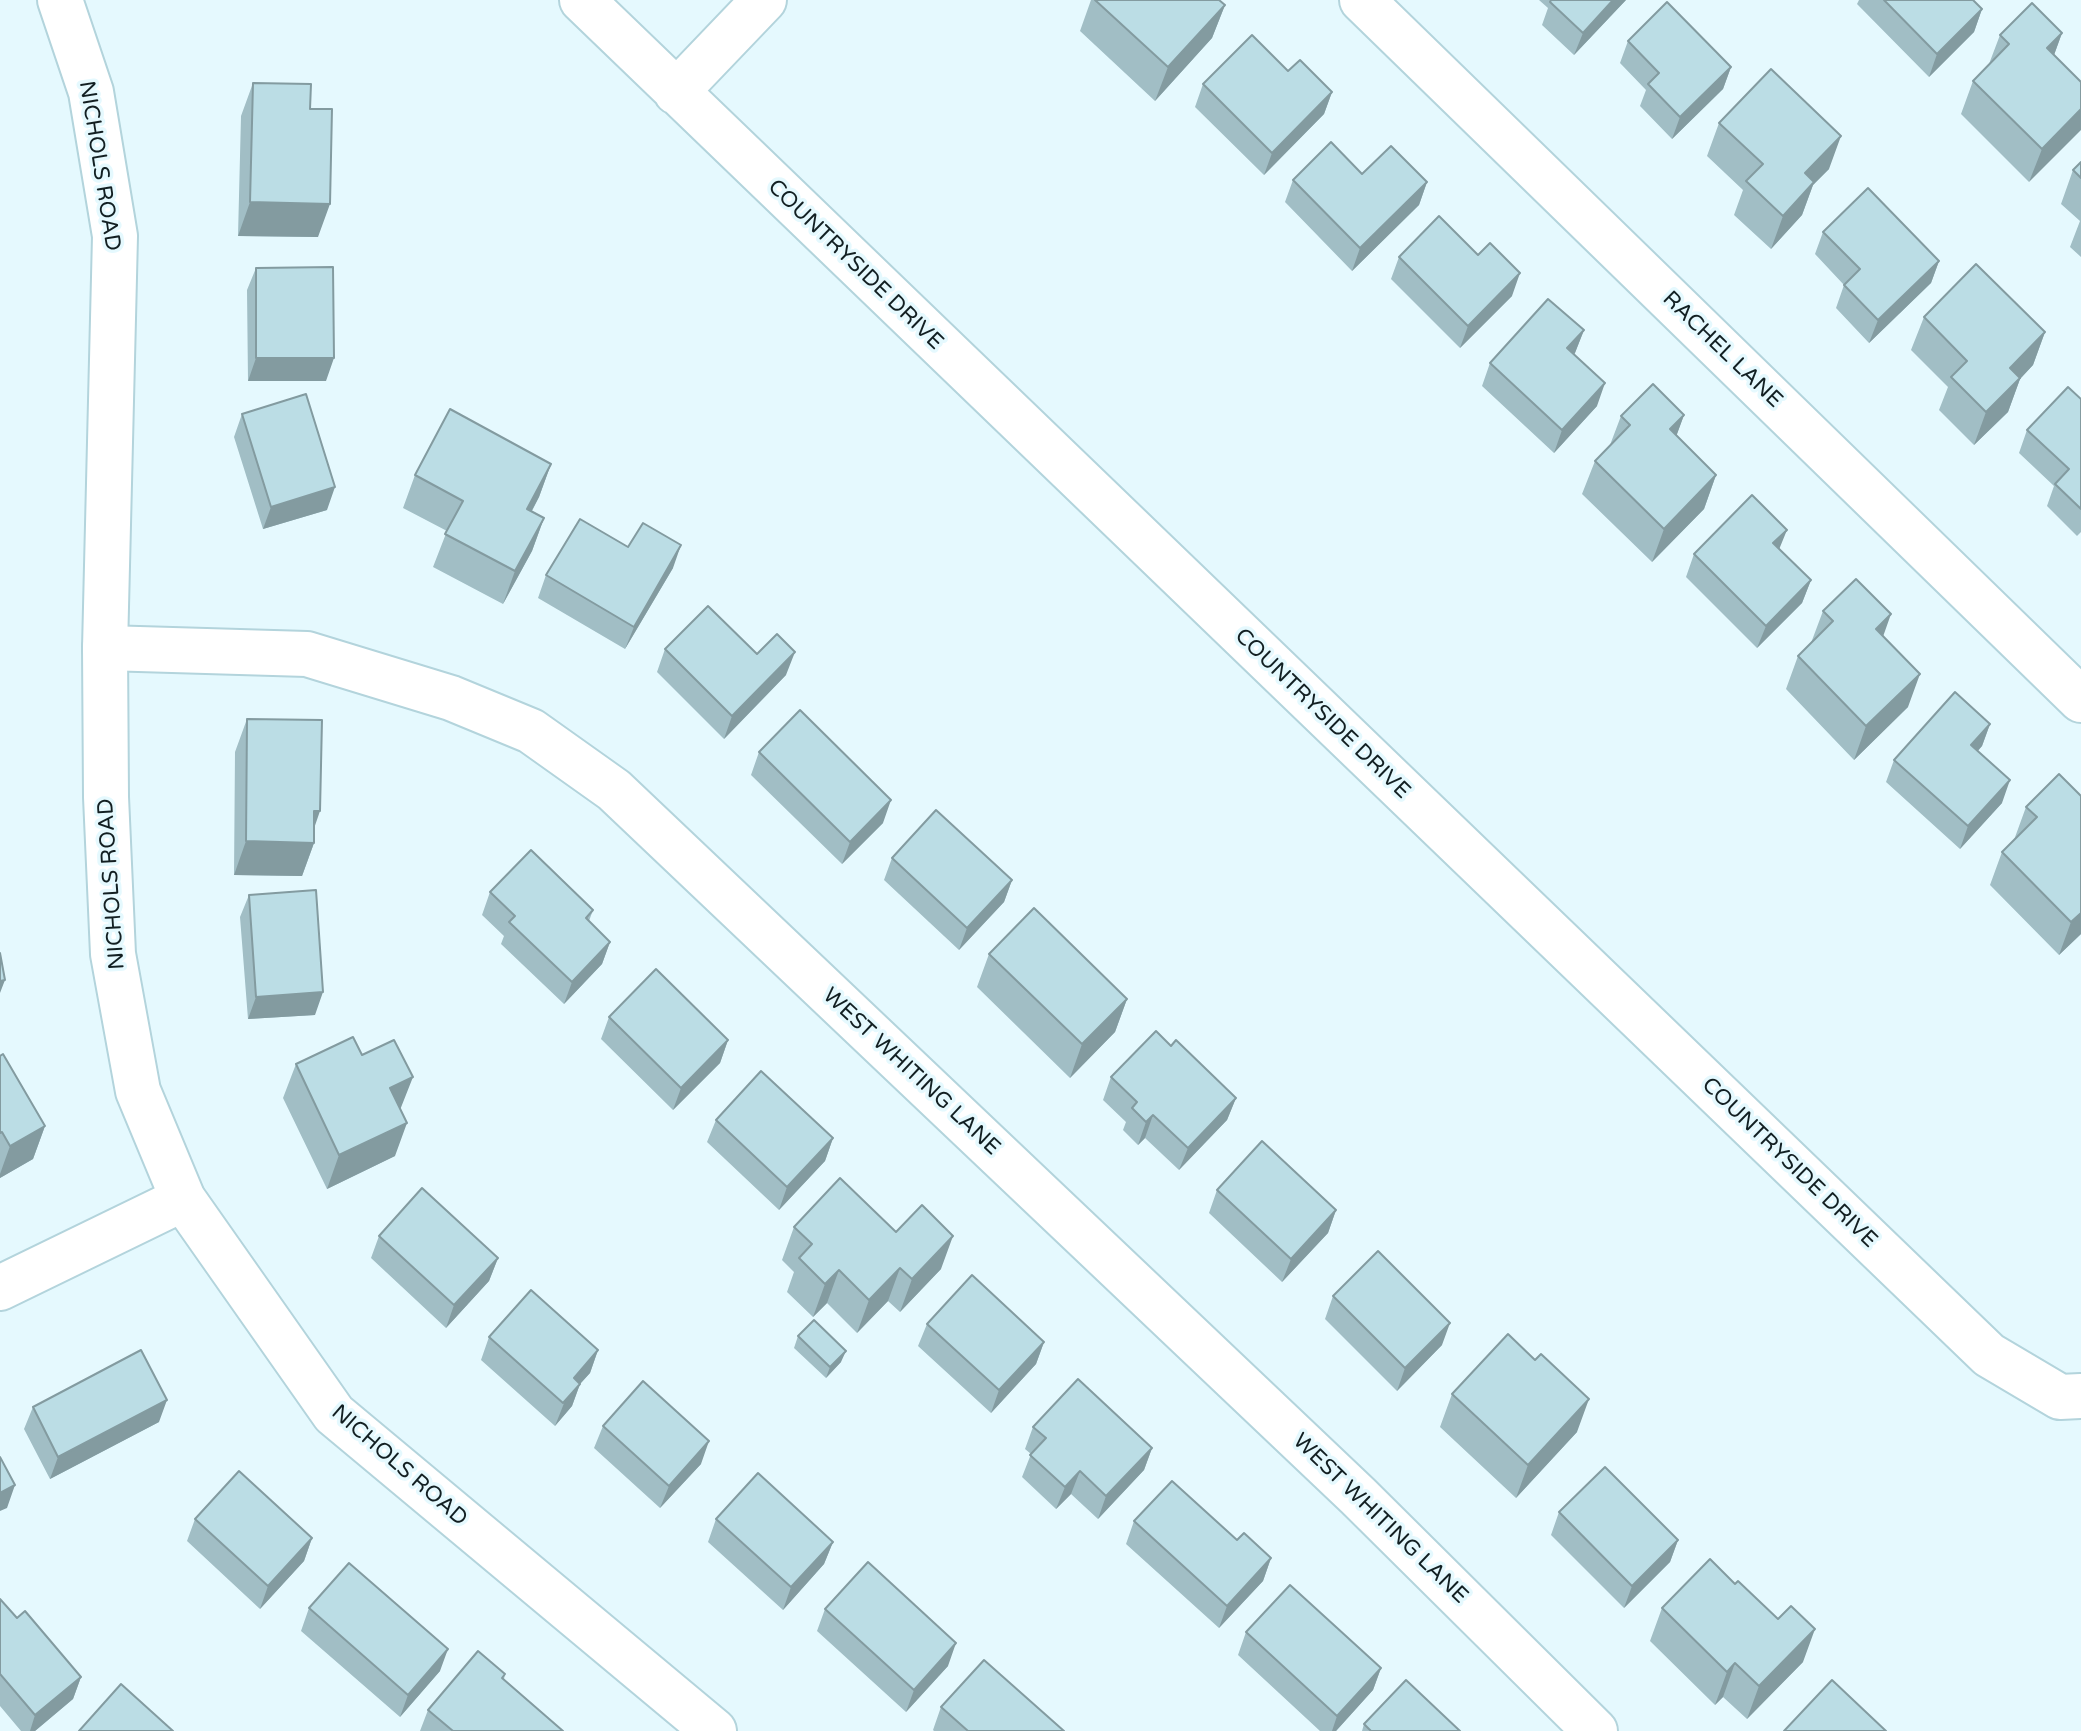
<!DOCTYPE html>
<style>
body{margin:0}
canvas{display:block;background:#e5f9fe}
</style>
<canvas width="2081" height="1731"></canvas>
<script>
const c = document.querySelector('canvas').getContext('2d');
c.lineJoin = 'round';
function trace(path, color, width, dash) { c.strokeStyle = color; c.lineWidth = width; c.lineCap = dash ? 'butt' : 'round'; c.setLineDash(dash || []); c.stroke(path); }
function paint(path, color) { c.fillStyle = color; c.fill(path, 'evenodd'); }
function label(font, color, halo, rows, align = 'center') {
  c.font = font + ' "Varela Round",sans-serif'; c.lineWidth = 7; c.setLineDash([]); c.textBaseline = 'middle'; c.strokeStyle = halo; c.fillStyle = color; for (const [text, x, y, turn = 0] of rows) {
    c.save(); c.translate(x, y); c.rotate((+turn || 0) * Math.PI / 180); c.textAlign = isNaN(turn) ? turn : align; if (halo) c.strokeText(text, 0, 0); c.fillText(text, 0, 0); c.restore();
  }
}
const minor = new Path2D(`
 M582,0L1989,1355L2060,1397L2081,1396
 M1362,0L2081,700
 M676,92L764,0
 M105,648L307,654L451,698L531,731L614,790L1358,1496L1595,1731
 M0,1288L183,1199`);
const tertiary = new Path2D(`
 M60,0L91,92L115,236L105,648L106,797L113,954L138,1091L183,1199L334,1414L714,1731`);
trace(minor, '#b3d4dc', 48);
trace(tertiary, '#b3d4dc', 48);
trace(minor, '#fff', 44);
trace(tertiary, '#fff', 44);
paint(new Path2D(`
 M1091,0H1219L1225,5L1212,38L1155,101L1080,31Z
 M1539,0H1626L1574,55L1542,25L1548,8Z
 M1859,0H1973L1982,9L1974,32L1929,77L1857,4Z
 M2062,33L2054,55L2081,82L2029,182L1961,114L1973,81L1989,64L2000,35Z
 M1628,41L1731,67L1723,89L1672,139L1640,106L1646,90L1620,63Z
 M1288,71L1332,92L1324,114L1264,175L1195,107L1203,84Z
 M253,83L310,109L318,237L238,236L241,116Z
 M1719,123L1829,169L1813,185L1802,215L1771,249L1734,215L1743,190L1707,156Z
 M2081,162V257L2070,247L2080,221L2061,204L2073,170Z
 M1362,174L1427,182L1419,205L1352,271L1285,202L1293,180Z
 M1823,232L1939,261L1931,283L1869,343L1836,308L1844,285L1815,254Z
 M1399,257L1512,296L1460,348L1391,279Z
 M256,268L326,381H248L247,290Z
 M1924,317L2045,332L2033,365L2020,379L2008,412L1974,445L1939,410L1948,387L1911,350Z
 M1584,330L1574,355L1597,406L1554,453L1482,386L1490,363Z
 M2081,399V532L2077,536L2047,506L2054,486L2019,453L2027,430Z
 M242,414L327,510L263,529L234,437Z
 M1684,415L1676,436L1716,475L1704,509L1652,562L1582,494L1595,461L1610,445L1621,416Z
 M551,464L539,497L532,511L544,518L532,551L503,604L433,567L447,531L403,508L415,475Z
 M628,547L673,568L625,649L538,598L546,575Z
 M1779,550L1811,580L1802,603L1757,648L1686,577L1694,554Z
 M1823,611L1883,636L1908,707L1854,760L1786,689L1798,656L1811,643Z
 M665,649L757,654L786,675L724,739L657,672Z
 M247,719L314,829V843L302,876L234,875L235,752Z
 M1990,724L1982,746L1978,751L2002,803L1960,849L1886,782L1894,760Z
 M759,752L883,823L842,864L751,775Z
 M2081,796V934L2059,955L1990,885L2002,852L2014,840L2026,807Z
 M892,858L1012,880L1004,902L959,950L884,880Z
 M490,892L593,910L589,921L610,942L602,964L564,1004L501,944L504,936L482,915Z
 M249,895L315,1015L248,1019L240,917Z
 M989,954L1127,999L1115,1032L1070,1078L977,987Z
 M609,1017L728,1040L720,1063L673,1110L601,1039Z
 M1171,1046L1236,1098L1227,1120L1179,1170L1145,1138L1138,1145L1123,1130L1126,1122L1103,1100L1111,1077Z
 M362,1055L395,1156L327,1189L283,1098L296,1064Z
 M0,1056L45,1126L33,1159L0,1178Z
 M716,1120L833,1138L825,1161L779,1210L707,1142Z
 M1217,1190L1336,1210L1328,1233L1282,1282L1209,1213Z
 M794,1227L896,1232L941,1269L900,1312L888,1301L857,1333L827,1303L813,1317L787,1292L794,1272L782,1260Z
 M379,1236L498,1258L489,1281L446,1328L371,1258Z
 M1333,1296L1442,1345L1397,1391L1325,1319Z
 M927,1324L1044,1342L1036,1364L991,1413L918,1346Z
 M798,1336L841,1362L826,1378L794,1348Z
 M489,1337L598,1350L590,1373L580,1384L572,1406L555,1426L481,1360Z
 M1535,1360L1577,1432L1516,1498L1440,1427L1452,1394Z
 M33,1407L159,1422L50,1479L24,1429Z
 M603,1426L701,1464L660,1508L594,1448Z
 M1033,1427L1152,1448L1144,1470L1098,1519L1071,1494L1056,1509L1022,1477L1031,1454L1025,1449Z
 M1559,1512L1678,1540L1670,1562L1624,1608L1551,1535Z
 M195,1519L312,1538L304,1561L260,1609L187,1541Z
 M716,1519L833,1542L824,1564L783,1610L708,1542Z
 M1134,1521L1237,1540L1271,1558L1263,1581L1219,1628L1126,1544Z
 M0,1599L17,1618L81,1677L73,1699L35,1731H21L0,1706Z
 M309,1608L440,1671L400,1717L301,1631Z
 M1662,1608L1803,1662L1747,1719L1723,1697L1715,1705L1650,1641Z
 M825,1609L948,1666L906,1712L817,1631Z
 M1246,1632L1381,1668L1373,1690L1336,1731H1320L1238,1655Z
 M505,1674L504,1679L563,1731H420L428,1710Z
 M941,1707L1064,1731H934L933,1730Z
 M1364,1724L1460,1731H1362Z`), '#a1bec5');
paint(new Path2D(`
 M1613,0H1626L1574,55L1583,33Z
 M1225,5L1212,38L1155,101L1168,67Z
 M1982,9L1974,32L1929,77L1937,54Z
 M2062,33L2050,66L2047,48Z
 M1731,67L1723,89L1672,139L1680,117Z
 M1332,92L1324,114L1264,175L1272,153Z
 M2081,109V130L2029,182L2042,149Z
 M1841,136L1829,169L1813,185L1802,215L1771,249L1783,216L1805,173Z
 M1427,182L1419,205L1352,271L1360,248Z
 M250,202L330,204L318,237L238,236Z
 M1939,261L1931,283L1869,343L1878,320Z
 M1520,273L1512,296L1460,348L1468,326Z
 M1584,330L1575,353L1559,371L1567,348Z
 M2045,332L2033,365L2020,379L2008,412L1974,445L1986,412L2010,368Z
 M256,358H334L326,381H248Z
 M1605,383L1597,406L1554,453L1562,430Z
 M1684,415L1672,448L1670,429Z
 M551,464L539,497L515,542L527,509Z
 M1716,475L1704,509L1652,562L1664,529Z
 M335,487L327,510L263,529L271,507Z
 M544,518L532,551L503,604L515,571Z
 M1787,530L1778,552L1773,543Z
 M681,545L673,568L625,649L634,627Z
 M1811,580L1802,603L1757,648L1766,626Z
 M1891,614L1879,648L1876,629Z
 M795,652L786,675L724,739L732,716Z
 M1920,674L1908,707L1854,760L1866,726Z
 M1990,724L1982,746L1963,767L1971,745Z
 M2010,780L2002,803L1960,849L1968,826Z
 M891,800L883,823L842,864L850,842Z
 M314,811H320L309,843H314L302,876L234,875L246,841Z
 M1012,880L1004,902L959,950L967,928Z
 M2081,913V934L2059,955L2071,922Z
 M610,942L602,964L564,1004L572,982Z
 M5,980L0,993V981Z
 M323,992L315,1015L248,1019L256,997Z
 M1127,999L1115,1032L1070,1078L1082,1044Z
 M728,1040L720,1063L673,1110L681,1088Z
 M413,1077L400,1110L390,1088Z
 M1236,1098L1227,1120L1179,1170L1188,1148Z
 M1153,1115L1145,1138L1138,1145L1146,1122Z
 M407,1123L395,1156L327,1189L339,1155Z
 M45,1126L33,1159L0,1178V1174L10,1146Z
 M833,1138L825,1161L779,1210L787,1187Z
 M1336,1210L1328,1233L1282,1282L1291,1259Z
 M953,1236L941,1269L900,1312L912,1279Z
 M498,1258L489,1281L446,1328L454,1305Z
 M900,1268L888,1301L857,1333L869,1300Z
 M839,1270L827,1303L813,1317L825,1284Z
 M1450,1323L1442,1345L1397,1391L1405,1368Z
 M1044,1342L1036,1364L991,1413L999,1390Z
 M598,1350L590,1373L580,1384L572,1406L555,1426L574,1378Z
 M846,1351L841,1362L826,1378L830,1367Z
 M1589,1399L1577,1432L1516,1498L1528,1465Z
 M167,1400L159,1422L50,1479L58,1457Z
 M709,1441L701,1464L660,1508L669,1486Z
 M1152,1448L1144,1470L1098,1519L1106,1496Z
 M1080,1471L1071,1494L1056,1509L1065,1487Z
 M15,1485L7,1508L0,1511V1493Z
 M312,1538L304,1561L260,1609L268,1586Z
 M1678,1540L1670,1562L1624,1608L1632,1586Z
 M833,1542L824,1564L783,1610L791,1587Z
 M1271,1558L1263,1581L1219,1628L1227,1606Z
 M1815,1629L1803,1662L1747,1719L1759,1686Z
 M956,1643L948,1666L906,1712L914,1690Z
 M448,1649L440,1671L400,1717L408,1695Z
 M1735,1663L1723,1697L1715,1705L1727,1672Z
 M1381,1668L1373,1690L1336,1731H1332L1337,1716Z
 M81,1677L73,1699L35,1731H30L35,1715Z`), '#839ba0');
const building = new Path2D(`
 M1095,0H1219L1225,5L1168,67Z
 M1551,0H1613L1583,33L1550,2Z
 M1884,0H1973L1982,9L1937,54Z
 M1667,2L1731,67L1680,117L1648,84L1659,73L1628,41Z
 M2032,3L2062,33L2047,48L2081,82V109L2042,149L1973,81L2009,44L2000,35Z
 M1252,35L1288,71L1300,60L1332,92L1272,153L1203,84Z
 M1771,69L1841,136L1805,173L1814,182L1783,216L1746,181L1763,164L1719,123Z
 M253,83L311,84L310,109H332L330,204L250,202Z
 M1331,142L1362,174L1391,146L1427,182L1360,248L1293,180Z
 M2081,162V178L2073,170Z
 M1868,188L1939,261L1878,320L1844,285L1860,269L1823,232Z
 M1439,216L1478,255L1490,243L1520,273L1468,326L1399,257Z
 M1976,264L2045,332L2010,368L2020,378L1986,412L1951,377L1967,361L1924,317Z
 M333,267L334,358H256V268Z
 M1548,299L1584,330L1567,348L1605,383L1562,430L1490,363Z
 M1653,384L1684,415L1670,429L1716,475L1664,529L1595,461L1630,425L1621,416Z
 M2068,387L2081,399V509L2055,484L2069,469L2027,430Z
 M306,394L335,487L271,507L242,414Z
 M450,409L551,464L527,509L544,518L515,571L445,534L463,501L415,475Z
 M1752,495L1787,530L1773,543L1811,580L1766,626L1694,554Z
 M580,519L628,547L643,523L681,545L634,627L546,575Z
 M1856,579L1891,614L1876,629L1920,674L1866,726L1798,656L1833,621L1823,611Z
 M708,606L757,654L777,634L795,652L732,716L665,649Z
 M1955,692L1990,724L1971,745L2010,780L1968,826L1894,760Z
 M800,710L891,800L850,842L759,752Z
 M247,719L322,720L320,811H314V843L246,841Z
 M2059,774L2081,796V913L2071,922L2002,852L2037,817L2026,807Z
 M936,810L1012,880L967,928L892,858Z
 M531,850L593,910L586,918L610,942L572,982L509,922L515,916L490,892Z
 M316,890L323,992L256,997L249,895Z
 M1034,908L1127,999L1082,1044L989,954Z
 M0,953L5,980L0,981Z
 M656,969L728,1040L681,1088L609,1017Z
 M1156,1031L1171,1046L1176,1040L1236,1098L1188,1148L1153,1115L1146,1122L1132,1108L1137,1102L1111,1077Z
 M353,1037L362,1055L394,1040L413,1077L390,1088L407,1123L339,1155L296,1064Z
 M3,1054L45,1126L10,1146L2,1132L0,1133V1056Z
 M761,1071L833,1138L787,1187L716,1120Z
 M1262,1141L1336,1210L1291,1259L1217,1190Z
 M840,1178L896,1232L922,1205L953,1236L912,1279L900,1268L869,1300L839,1270L825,1284L799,1258L812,1244L794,1227Z
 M422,1188L498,1258L454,1305L379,1236Z
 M1378,1251L1450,1323L1405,1368L1333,1296Z
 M972,1275L1044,1342L999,1390L927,1324Z
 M531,1290L598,1350L574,1378L580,1384L563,1403L489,1337Z
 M814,1320L846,1351L830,1367L798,1336Z
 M1508,1334L1535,1360L1541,1354L1589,1399L1528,1465L1452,1394Z
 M141,1350L167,1400L58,1457L33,1407Z
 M1078,1379L1152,1448L1106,1496L1080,1471L1065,1487L1030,1455L1046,1438L1033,1427Z
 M643,1381L709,1441L669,1486L603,1426Z
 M0,1457L15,1485L0,1493Z
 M1605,1467L1678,1540L1632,1586L1559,1512Z
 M239,1471L312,1538L268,1586L195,1519Z
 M758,1473L833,1542L791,1587L716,1519Z
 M1172,1481L1237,1540L1244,1533L1271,1558L1227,1606L1134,1521Z
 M1710,1559L1735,1584L1738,1581L1778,1619L1791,1606L1815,1629L1759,1686L1735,1663L1727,1672L1662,1608Z
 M868,1562L956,1643L914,1690L825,1609Z
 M349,1563L448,1649L408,1695L309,1608Z
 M1290,1585L1381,1668L1337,1716L1246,1632Z
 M0,1599L17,1618L25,1611L81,1677L35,1715L0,1674Z
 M478,1651L505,1674L502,1678L563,1731H453L428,1710Z
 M984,1660L1064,1731H968L941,1707Z
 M1406,1680L1460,1731H1371L1364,1724Z
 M1832,1680L1886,1731H1784Z
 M121,1684L173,1731H79Z`);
paint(building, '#bbdde5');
trace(building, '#839ba0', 2);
label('22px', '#121f22', '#e5f9fe', [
 ["NICHOLS ROAD",99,166,81],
 ["COUNTRYSIDE DRIVE",855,265,44],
 ["RACHEL LANE",1722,350,44],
 ["COUNTRYSIDE DRIVE",1322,714,44],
 ["NICHOLS ROAD",112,884,-94],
 ["WEST WHITING LANE",911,1072,43],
 ["COUNTRYSIDE DRIVE",1789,1163,44],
 ["NICHOLS ROAD",399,1466,41],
 ["WEST WHITING LANE",1380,1519,44]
]);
</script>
